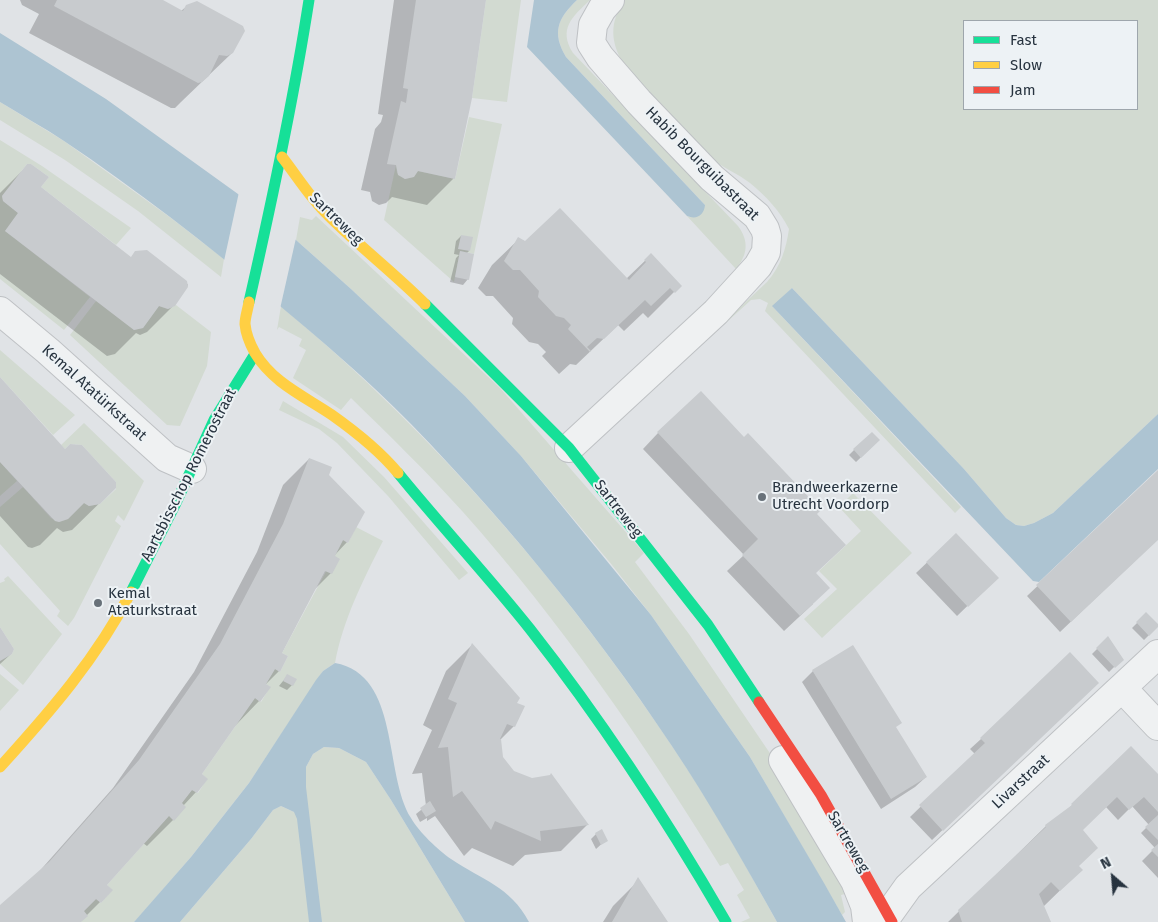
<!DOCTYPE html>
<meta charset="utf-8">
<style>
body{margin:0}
#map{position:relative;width:1158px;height:922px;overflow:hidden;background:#e0e3e6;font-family:"Fira Sans",sans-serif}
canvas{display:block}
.legend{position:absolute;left:963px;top:20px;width:175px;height:90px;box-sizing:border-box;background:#edf2f5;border:1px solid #9ea6ac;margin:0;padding:6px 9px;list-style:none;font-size:15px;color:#27333f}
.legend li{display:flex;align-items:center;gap:10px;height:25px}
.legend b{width:25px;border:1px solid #9ea6ac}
.north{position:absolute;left:1088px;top:852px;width:50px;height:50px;-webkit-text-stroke:4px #edf2f5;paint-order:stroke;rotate:333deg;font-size:14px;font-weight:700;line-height:20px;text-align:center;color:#27333f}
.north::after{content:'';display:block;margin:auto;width:18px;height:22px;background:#27333f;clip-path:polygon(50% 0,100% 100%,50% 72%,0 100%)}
</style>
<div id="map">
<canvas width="1158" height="922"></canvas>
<ul class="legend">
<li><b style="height:6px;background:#16e098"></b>Fast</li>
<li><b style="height:6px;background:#ffcf43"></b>Slow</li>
<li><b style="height:6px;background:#f24e42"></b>Jam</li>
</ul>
<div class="north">N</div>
</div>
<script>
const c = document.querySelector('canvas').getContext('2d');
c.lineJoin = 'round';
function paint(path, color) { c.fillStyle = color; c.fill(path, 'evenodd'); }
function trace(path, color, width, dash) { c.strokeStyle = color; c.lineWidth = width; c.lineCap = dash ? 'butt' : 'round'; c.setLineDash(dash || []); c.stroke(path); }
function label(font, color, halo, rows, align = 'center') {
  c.font = font + ' "Fira Sans",sans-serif'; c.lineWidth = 4; c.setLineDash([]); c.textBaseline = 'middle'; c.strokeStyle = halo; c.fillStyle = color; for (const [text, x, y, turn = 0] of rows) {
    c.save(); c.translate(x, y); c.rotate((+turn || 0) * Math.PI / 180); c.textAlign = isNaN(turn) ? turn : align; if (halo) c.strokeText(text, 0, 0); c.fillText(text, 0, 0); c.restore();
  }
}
paint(new Path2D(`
 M486,0H521L507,102L472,98Z
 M577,0H590C572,17 558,29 573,53L738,226C749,241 748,254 736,269L687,216L690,217L705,205L566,57C552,33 557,19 577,0Z
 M625,0H1158V414L1053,513L1034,523L1024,526L1016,525L1006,518L964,469L792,288L773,307L961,507L955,513L765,311L768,303L760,299L751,300L639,402L767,282C781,266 786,249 789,229C780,211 766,196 750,183C737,173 721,167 708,156C694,144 682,129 669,115C639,85 591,45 625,0ZM964,21H1137V109H964Z
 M0,102L64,141L171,218L224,259L221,277L138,211L65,160L0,120Z
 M469,117L502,124L474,254L460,251L454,282L384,220L396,165L397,173L405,179L413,177L418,171L455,179Z
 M0,140L42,166L131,228L116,245L41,187L49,177L31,164H27L2,196L3,201L18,213L5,231L90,297L64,330L0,279Z
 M316,216L500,388L644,553L635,562L689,634L782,771L853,892L841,895L845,912L842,915L750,757L651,615L612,565L521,456L465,396L351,289L296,240L300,217L312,220Z
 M96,301L134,330L143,328L159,306L168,309L176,305L211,332L207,366L180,426L167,425L70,335Z
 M281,306C438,437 574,596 686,767C719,817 748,870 777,922H741L750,918L737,895L744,890L728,863L720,866C644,742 560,621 463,512C427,472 389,435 351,398L341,410L293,378L306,350L299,346L302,339L279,327L277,330Z
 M0,350L75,415L53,435L0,377Z
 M283,401L343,437L384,477L468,573L459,580L388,496L337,443L319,429L279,410Z
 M84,423L144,481L124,521L118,515L115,521L121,526L74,618L68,626L57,616L60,611L0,544V507L23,487L51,518L59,522L68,519L84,503L89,506L100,504L116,489V482L82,445L70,444L65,449L61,445Z
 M0,462L17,481L0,496Z
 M853,493L912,553L822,638L804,619L837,589L819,571L861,531L839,507Z
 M356,527L383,541C363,580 343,620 335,663L323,671L249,783L191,857L138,918L134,922H81L84,911L96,899L101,903L112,890L107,885L192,790L198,793L207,779L202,774L255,698L261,702L270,687L266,684L275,669L280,672L288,656L282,653L343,540L348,543Z
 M8,576L62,634L23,685L0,664V661L12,654L14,649L0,627V583L5,581L4,579Z
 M0,674L19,690L0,711Z
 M324,747L339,748L366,762L391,800L465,922H180L251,839L273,810L281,806L294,812L306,787V767L313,754Z`), '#d2dad1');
paint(new Path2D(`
 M534,0H577C557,19 552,33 566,57L705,205C704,215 697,220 687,216L527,47Z
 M0,33L106,99L238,194L296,240L351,289L465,396L521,456L651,615L750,757L824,883L846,922H777C748,870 719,819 687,769C607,645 513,529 411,424C368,380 321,340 274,301C207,244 137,190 64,141C43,127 21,115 0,102Z
 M792,288L964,469L1006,518L1016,525L1024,526L1034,523L1053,513L1158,414V469L1039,582L1033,581L772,306Z
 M335,663C401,675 383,773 411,818C419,832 438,850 451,859C482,880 510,886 529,922H465L391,800L366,762L339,748L324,747L313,754L306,767V787L322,922H309L297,819L294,812L281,806L273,810L251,839L180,922H134L191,857L249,783L316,680L323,671Z`), '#adc4d2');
paint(new Path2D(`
 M239,192L296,238L280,309L224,261Z`), '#e0e3e6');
paint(new Path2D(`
 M20,0H160L181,11L187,6L232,53L181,102L175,108H171L29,33L39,14L22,5Z
 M394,0H485L454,178L427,205L392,197L386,203L379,205L372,201L370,192L361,190L375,129L381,122L383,115L378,114Z
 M28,165L40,187L130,258L186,282L188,285L174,305L147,332L140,335L136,333L115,354L107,356L0,274V193Z
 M461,236L469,251L466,254L468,279L463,285L450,282L456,258L459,255L454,254L456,241Z
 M519,239L626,279L651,255L680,286L648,318L643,313L624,331L618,325L576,365L570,364L559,374L542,356L546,352L538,344L529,342L512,324L513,318L493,296H486L478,288L492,265Z
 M0,379L65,450L115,488L72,530L63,532L57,528L40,545L32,548L28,547L0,516Z
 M658,433L744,438L815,514L813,604L784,631L727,571L744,555L643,449Z
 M879,440L856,462L849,455L854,450Z
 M309,459L327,475L347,542L333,557L331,573L314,590L281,654L286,657L279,671L265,685L259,701L233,728L200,775L196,792L183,806L173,820L147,846L143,843L106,885L100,902L80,922H0V906L37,874L113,788L194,672L257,552L283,485Z
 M1158,472V539L1060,632L1027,596Z
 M956,535L986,588L957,616L916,573Z
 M1146,614L1158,626L1144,640L1132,628Z
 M0,630L11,654L0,664Z
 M1108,638L1122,659L1109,672L1092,654Z
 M472,645L516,703L514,726L500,740L502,758L514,772L587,825L561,851L525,855L513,866L472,848L464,856L435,816L427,821V818L420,822L416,814L426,806L422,773L412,774L432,730L423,725L446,671Z
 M853,646L895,728L926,777L915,787L881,809L802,682L813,671Z
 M287,676L292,685L287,690L279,686Z
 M1087,693L932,840L910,817L975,754L970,749L981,739Z
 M1131,747L1158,776V878L1142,861L1155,848L1141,833L1149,825L1132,806L1118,820L1106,807L1081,830L1078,866L1081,870L1043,907L1050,922H948L1046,826L1063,814Z
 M596,834L606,840L596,849L591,839Z
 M639,880L666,922H603L613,906Z`), '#0003');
paint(new Path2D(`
 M57,0H163L183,11L186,5L197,1L243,26L245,31L233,53L227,56L219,55L209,76L202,82L198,83L54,6Z
 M416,0H486L472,98L455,179L418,171L414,177L405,179L398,175L396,165L387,164L401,101L406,103L408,89L403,88Z
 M27,164H31L49,177L41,187L131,257L135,251L147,250L187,281L188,287L175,306L168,309L159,306L143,328L134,330L5,231L18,213L3,201L2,196Z
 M560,208L629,280L646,262L644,260L651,253L682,286L675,293L670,288L651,306L645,300L604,339L597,338L587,347L591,351L590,352L568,329L571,325L564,318L556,316L538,297L539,291L520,270H513L504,261L518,237L525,241Z
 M461,235L473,237L470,251L458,249Z
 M460,251L474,254L469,280L455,277Z
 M0,377L65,449L70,444L82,445L116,482V488L100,504L89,506L84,503L68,519L59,522L55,521L0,462Z
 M701,391L744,437L748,433L821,510L817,514L846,545L816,573L830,588L800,616L742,555L758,539L657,432Z
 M872,432L880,440L861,458L853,449Z
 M309,458L332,467L329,475L365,512L348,543L343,540L335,556L340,559L332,574L325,571L282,653L288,656L280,672L275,669L266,684L271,687L260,702L255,698L202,774L208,779L197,793L192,790L182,803L186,807L174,821L169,816L107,885L113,890L101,903L96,899L84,911L88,916L81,922H0V905L49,862L139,760L220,644L283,524Z
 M1158,470V540L1071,622L1036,585Z
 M956,533L999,578L968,607L926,562Z
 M1146,612L1158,624V627L1149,636L1136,622Z
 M0,627L14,649L12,654L0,661Z
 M1108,636L1124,660L1115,668L1096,648Z
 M472,643L520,698L517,703L525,706L515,727L507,724L500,739H501L503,757L514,771L532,778L550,775L551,773L589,825L540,831L541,841L495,821L491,830L462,791L453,797L448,747L438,748L457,703L448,699Z
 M853,645L902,723L896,727L927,777L891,799L812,670Z
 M1070,652L1099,683L943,831L919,805L985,743L980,738Z
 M287,674L297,679L293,686L283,681Z
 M1131,746L1158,774V812L1144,797L1129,810L1117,797L1083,830L1098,848L1079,866L1083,870L1060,891L1051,882L1039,894L1051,922H962L958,910L1046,827L1045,825L1072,805L1071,804Z
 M430,801L436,811L426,817L420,808Z
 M1158,815V840L1145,827Z
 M602,829L608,841L601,845L595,833Z
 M1158,844V857L1151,850Z
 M638,877L668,922H612Z`), '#c8cbce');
const street = new Path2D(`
 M0,311L48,351L167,458L192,469
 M569,448L716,312L758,266L766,252L767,236L765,229L757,216L712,178L639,102L600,57L591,43L593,25L602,9L610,0
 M1122,688L1158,726
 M783,760L855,881L865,906L867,922
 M883,922L908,887L1158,654`);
trace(street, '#bec1c4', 30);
trace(street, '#eff1f2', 28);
trace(new Path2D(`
 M249,302C272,201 293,103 309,0
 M425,304L569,448L708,625L759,702
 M398,473C441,526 488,576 530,629C603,722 667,820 726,922
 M131,592L176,503L214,420L255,354`), '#16e098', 11);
trace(new Path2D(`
 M282,157C297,176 310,198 328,215C359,246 394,273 425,304
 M249,302C248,309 245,317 245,324C246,335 250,344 255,353C273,383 304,396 332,415C356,432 379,450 398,473
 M0,767C49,713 97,658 131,592`), '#ffcf43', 11);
trace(new Path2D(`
 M759,702L821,795L892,922`), '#f24e42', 11);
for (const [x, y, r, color] of [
 [762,497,5,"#687179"],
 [98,603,5,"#687179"]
]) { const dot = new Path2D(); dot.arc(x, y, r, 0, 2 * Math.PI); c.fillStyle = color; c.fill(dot); trace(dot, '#edf2f5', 2); }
label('15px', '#27333f', '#edf2f5', [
 ["Habib Bourguibastraat",702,164,45],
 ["Sartreweg",336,219,44],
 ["Kemal Atatürkstraat",94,393,42],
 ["Aartsbisschop Romerostraat",189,475,-63],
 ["Sartreweg",618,509,52],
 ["Livarstraat",1021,782,-43],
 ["Sartreweg",848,842,60]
]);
label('15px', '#27333f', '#edf2f5', [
 ["Brandweerkazerne",772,488],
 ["Utrecht Voordorp",772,505],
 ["Kemal",108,594],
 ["Ataturkstraat",108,611]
], 'left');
</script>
